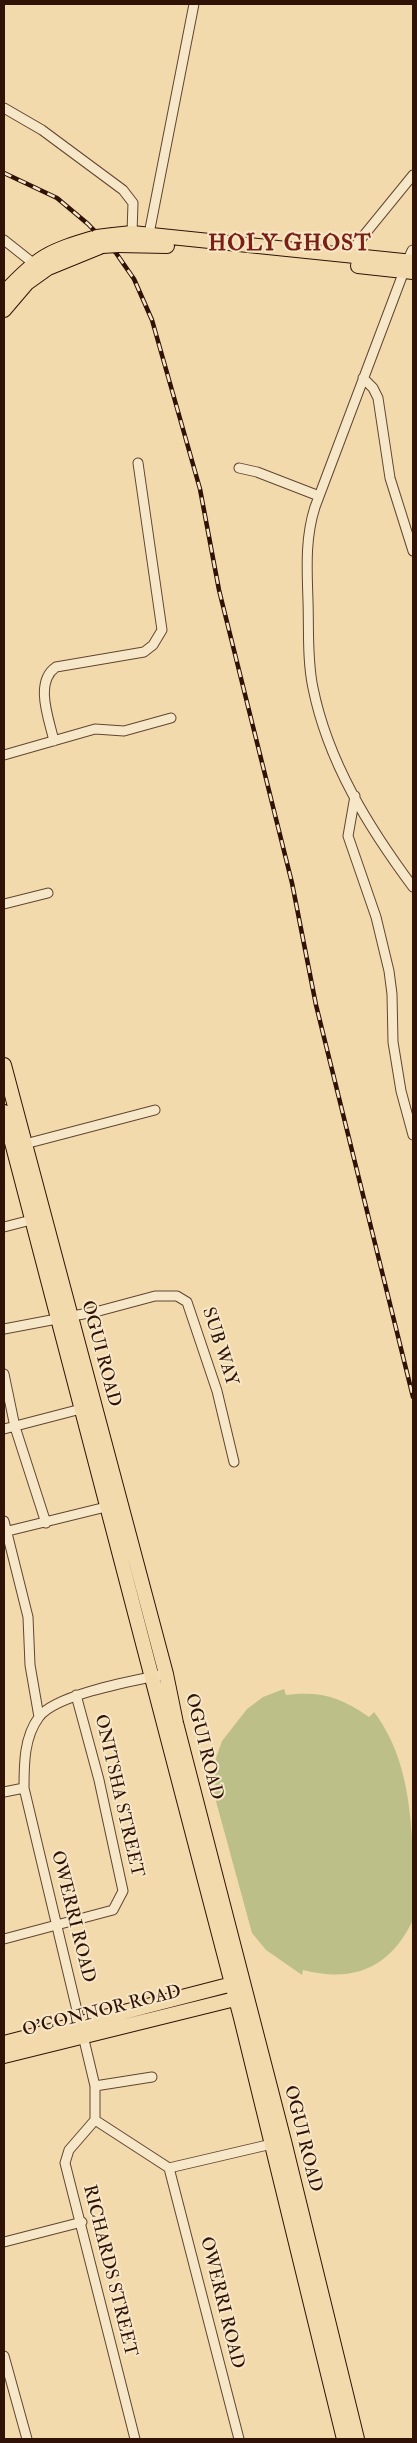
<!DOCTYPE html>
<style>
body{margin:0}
#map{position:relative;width:417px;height:2443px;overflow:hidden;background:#f3daac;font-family:"IM FELL Double Pica",serif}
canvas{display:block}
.frame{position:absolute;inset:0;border:5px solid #301306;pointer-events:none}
</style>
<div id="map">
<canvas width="417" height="2443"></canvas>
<div class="frame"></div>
</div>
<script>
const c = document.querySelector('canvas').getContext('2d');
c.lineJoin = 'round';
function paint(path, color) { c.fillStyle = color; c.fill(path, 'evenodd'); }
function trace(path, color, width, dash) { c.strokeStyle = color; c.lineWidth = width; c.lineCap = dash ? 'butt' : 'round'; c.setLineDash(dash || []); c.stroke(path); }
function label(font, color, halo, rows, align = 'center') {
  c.font = font + ' "IM FELL Double Pica",serif'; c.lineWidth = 4; c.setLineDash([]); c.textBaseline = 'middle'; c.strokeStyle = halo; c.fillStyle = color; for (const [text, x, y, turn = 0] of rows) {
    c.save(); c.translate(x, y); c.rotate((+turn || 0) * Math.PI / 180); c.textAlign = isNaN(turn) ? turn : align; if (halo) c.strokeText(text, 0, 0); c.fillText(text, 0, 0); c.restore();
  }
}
paint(new Path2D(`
 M284,1689L286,1695C321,1691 340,1697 369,1717L374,1712C417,1768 413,1850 413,1920C390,1968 354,1983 303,1970L302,1975L266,1950L252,1933L214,1794L216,1758L222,1741L247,1709L263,1697Z`), '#bdbf88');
const minor = new Path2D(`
 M4,108L42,130L123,190L133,203L132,233
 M148,239L194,4
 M4,240L33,263
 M347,256L413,175
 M404,271L315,507C305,538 307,569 308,601C309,629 307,660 313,688C328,762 369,828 413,887
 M363,378L373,388L378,398L390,478L413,551
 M239,468L257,472L319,496
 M54,741C49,719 34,682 56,667L144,652L153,645L162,630L138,463
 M4,755L95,729L124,731L171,718
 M355,796L348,836L376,917L389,971L392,994L393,1042L401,1091L413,1135
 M4,904L48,893
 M25,1144L155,1110
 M4,1227L35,1219
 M4,1329L99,1311L155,1296H177L187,1302L217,1391L234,1462
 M4,1374L15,1427L46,1523
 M4,1429L81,1409
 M4,1521L28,1617L30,1665L39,1717
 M4,1532L110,1506
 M4,1792L24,1788
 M4,1939L113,1910L123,1891L99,1780L76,1695
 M95,2086L152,2077
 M95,2120V2086L24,1788C24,1764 24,1737 39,1717C56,1694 137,1680 166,1674
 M95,2120L169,2168L239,2439
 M95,2120L69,2150L65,2163L135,2439
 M169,2168L276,2143
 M4,2242L82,2222
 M4,2356L27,2439`);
const tertiary = new Path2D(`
 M408,262L413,251`);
const primary = new Path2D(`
 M113,235L132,233L413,262
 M118,245L167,246
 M358,266L413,272
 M4,293C38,256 49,251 97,237
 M4,310L27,283L48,268L102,246
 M4,1065L166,1674L176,1723L284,2141L357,2439
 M4,1112L241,2018L344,2439
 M4,2043L240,1982
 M4,2056L243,1997`);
trace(minor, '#614530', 11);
trace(tertiary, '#614530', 13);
trace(primary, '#301306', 16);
trace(minor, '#f7e7c9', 9);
trace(tertiary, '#f7e7c9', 11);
trace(primary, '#f3daac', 14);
const rail = new Path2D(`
 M4,173L57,198L88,224L116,253L134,279L152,320L200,489L219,590L292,883L316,1005L413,1397`);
trace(rail, '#301306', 4.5);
trace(rail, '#f7e7c9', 2.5, [8]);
const primaryBridge = new Path2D(`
 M97,237L113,235
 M102,246L118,245`);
trace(primaryBridge, '#301306', 16, []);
trace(primaryBridge, '#f3daac', 14);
label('18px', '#301306', '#f7e7c9', [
 ["SUB WAY",219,1347,72],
 ["OGUI ROAD",100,1354,75],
 ["OGUI ROAD",203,1747,76],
 ["ONITSHA STREET",118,1796,77],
 ["OWERRI ROAD",72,1917,76],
 ["O'CONNOR ROAD",102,2012,-14],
 ["OGUI ROAD",302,2139,76],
 ["RICHARDS STREET",109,2271,76],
 ["OWERRI ROAD",221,2303,76]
]);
c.letterSpacing = '1px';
label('bold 22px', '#7a1f14', '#f7e7c9', [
 ["HOLY GHOST",290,245]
]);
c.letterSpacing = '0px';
</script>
